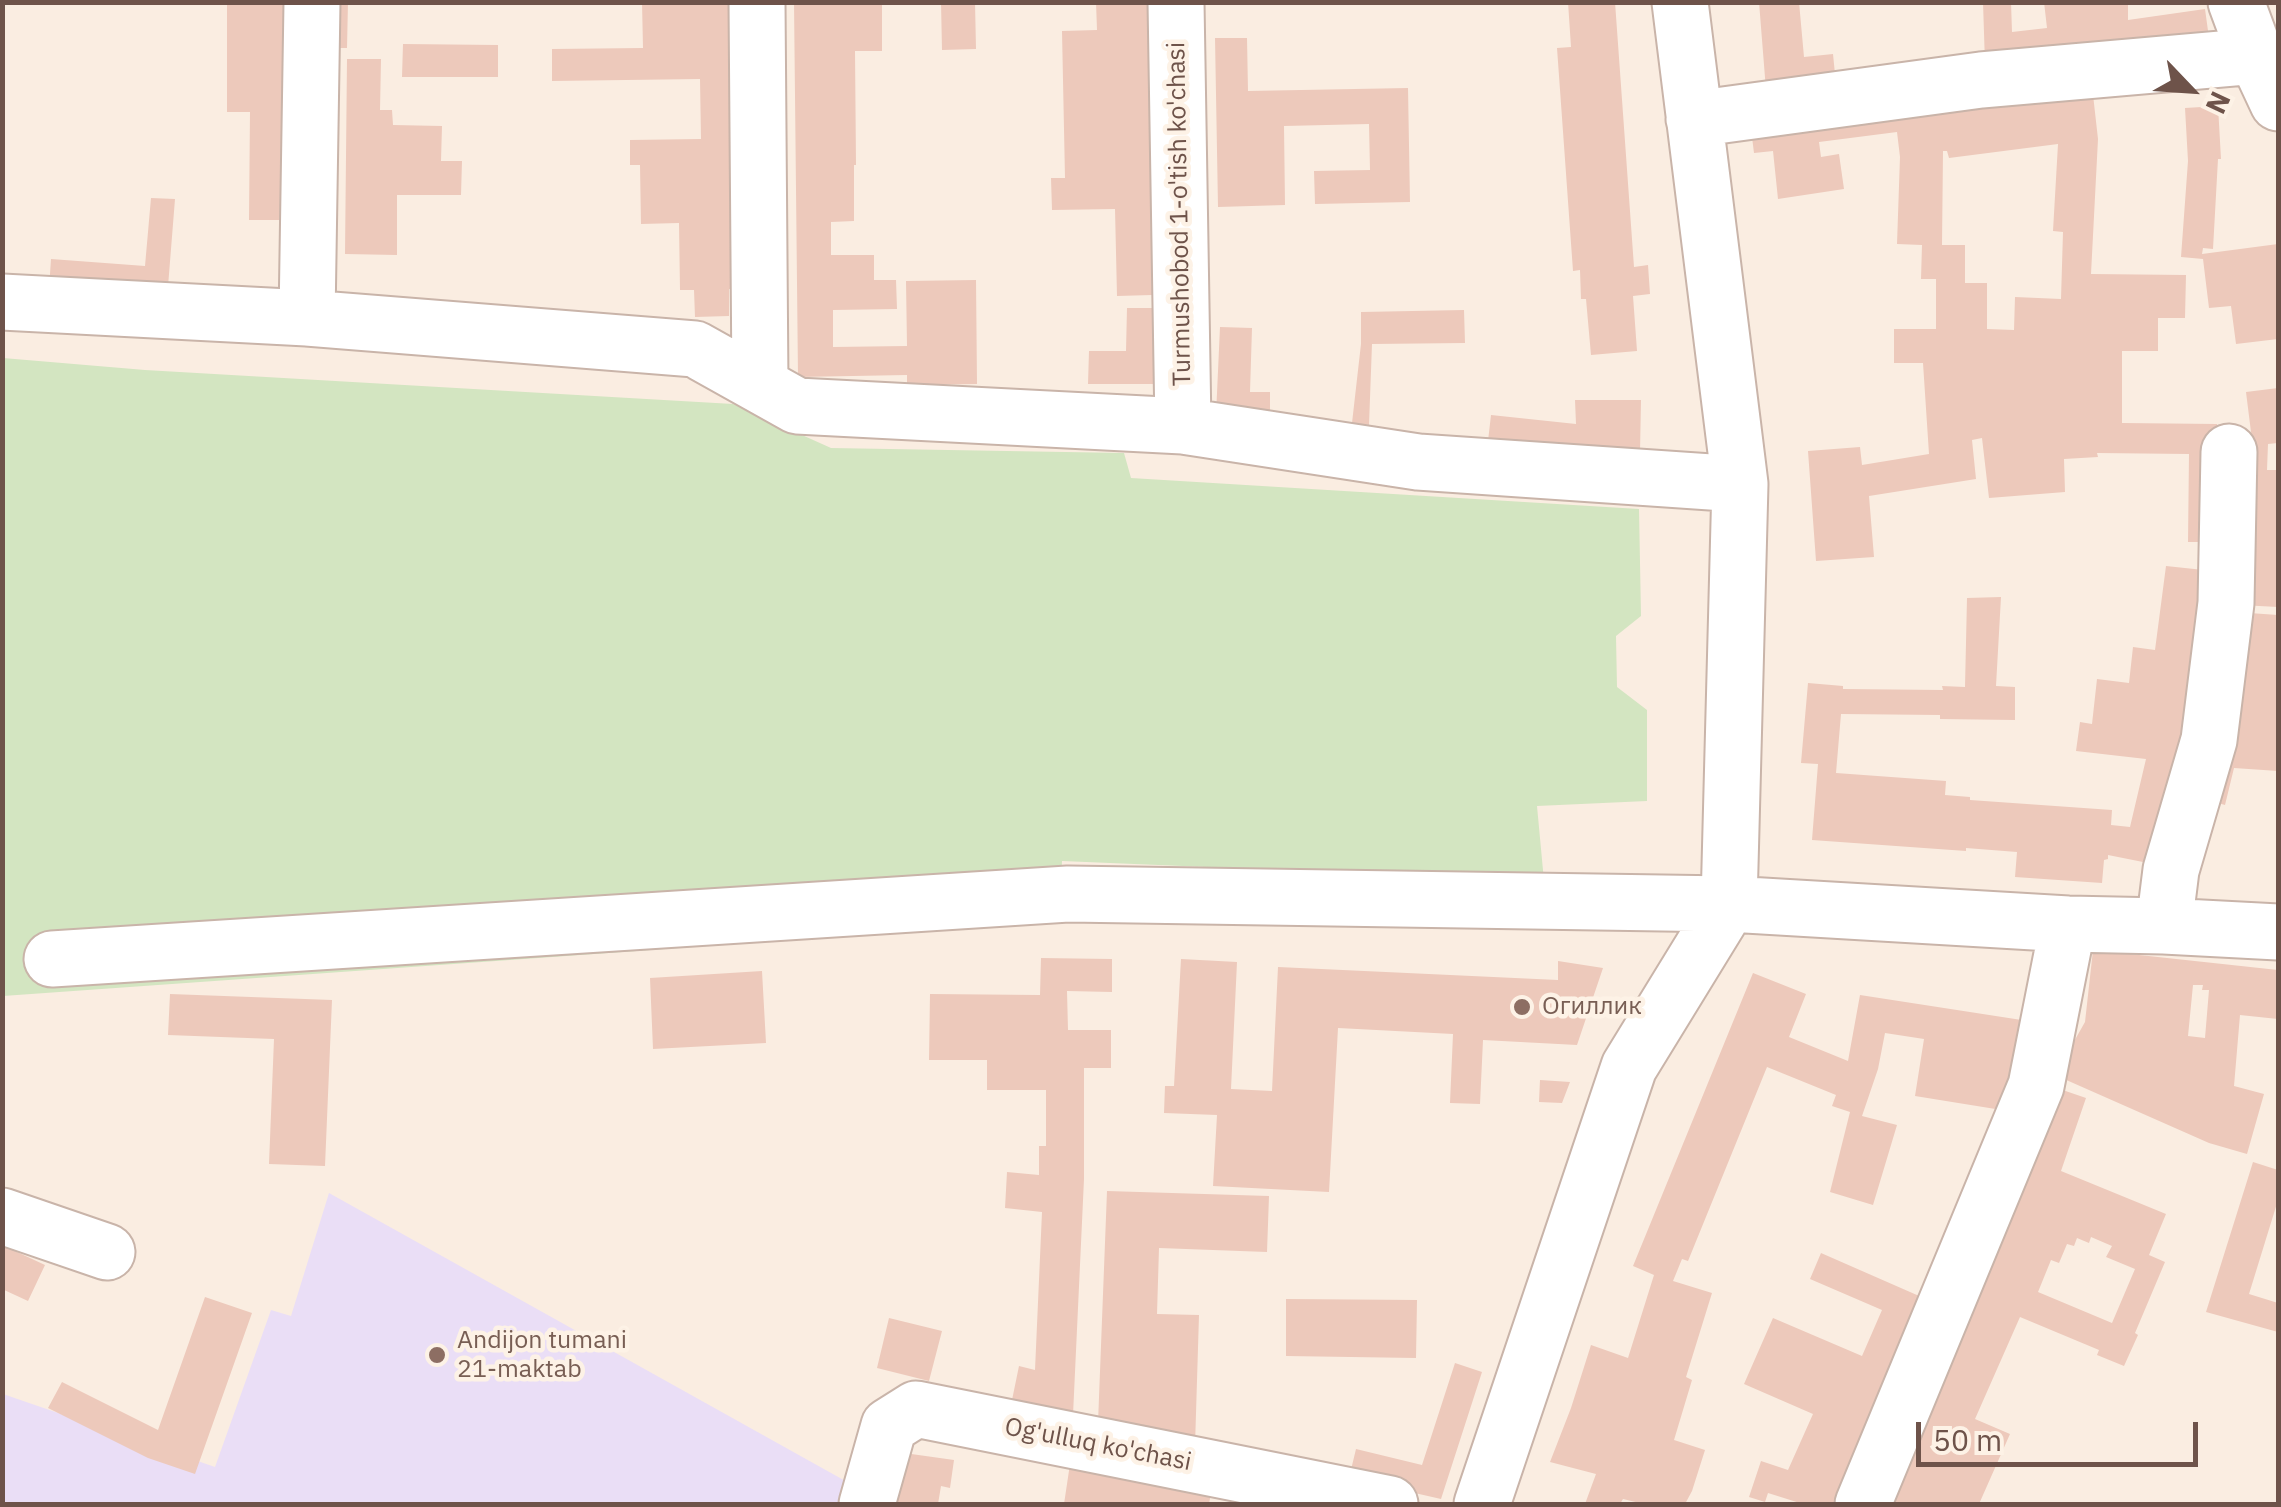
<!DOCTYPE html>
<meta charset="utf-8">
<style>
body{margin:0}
#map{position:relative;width:2281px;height:1507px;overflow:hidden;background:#faede1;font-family:"IBM Plex Sans",sans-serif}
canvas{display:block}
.frame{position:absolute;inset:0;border:5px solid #6e534a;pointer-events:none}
.north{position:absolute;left:2141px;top:40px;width:100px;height:100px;-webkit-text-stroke:8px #fdf2e6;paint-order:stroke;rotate:115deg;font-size:28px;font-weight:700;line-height:40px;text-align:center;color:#6e534a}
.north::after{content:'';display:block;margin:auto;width:35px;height:45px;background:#6e534a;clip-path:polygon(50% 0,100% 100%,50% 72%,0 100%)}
.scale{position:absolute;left:1916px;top:1422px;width:282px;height:45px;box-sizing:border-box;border:5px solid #6e534a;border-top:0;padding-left:12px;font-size:30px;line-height:35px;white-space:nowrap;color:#6e534a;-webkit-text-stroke:8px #fdf2e6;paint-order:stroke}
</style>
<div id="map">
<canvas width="2281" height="1507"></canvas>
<div class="frame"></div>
<div class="north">N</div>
<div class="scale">50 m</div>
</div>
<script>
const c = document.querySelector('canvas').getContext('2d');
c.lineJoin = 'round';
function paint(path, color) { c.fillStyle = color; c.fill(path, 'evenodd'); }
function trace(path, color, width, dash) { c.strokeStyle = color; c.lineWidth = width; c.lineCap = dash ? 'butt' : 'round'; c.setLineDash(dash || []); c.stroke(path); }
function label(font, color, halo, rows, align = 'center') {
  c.font = font + ' "IBM Plex Sans",sans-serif'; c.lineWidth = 9; c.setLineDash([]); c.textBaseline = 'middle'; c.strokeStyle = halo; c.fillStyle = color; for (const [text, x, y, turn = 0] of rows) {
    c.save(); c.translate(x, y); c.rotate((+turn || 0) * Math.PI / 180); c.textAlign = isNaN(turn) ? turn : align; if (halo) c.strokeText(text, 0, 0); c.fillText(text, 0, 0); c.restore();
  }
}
paint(new Path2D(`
 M329,1193L849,1483L841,1504H3V1394L215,1467L271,1310L291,1316Z`), '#eadef6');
paint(new Path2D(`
 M3,358L145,370L733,404L831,448L1124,453L1131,478L1639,509L1641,616L1616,636L1617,687L1647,710V801L1537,806L1544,881L1062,861L1059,921L3,996Z`), '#d3e5c1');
paint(new Path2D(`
 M227,2H285L283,220H249L250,112H227Z
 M332,2H348L347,48H331Z
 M642,2H737L735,163L730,164L731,200H745V225H731L732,289H729V316L695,317L694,290H680L679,223L641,224L640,165H630V140L701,139L700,79L552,81V49L643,48Z
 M794,2H882V51H855L856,165H854V221L831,222V255H874V280H896L897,309L833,310V347L907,346L906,281L976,280L977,384L907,385V375L798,377Z
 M941,2H975L976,49L942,50Z
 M1096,2H1154L1157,176H1150L1152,295L1117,296L1115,209L1052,210L1051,178H1065L1062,31L1097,30Z
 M1568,2H1615L1634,267L1648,265L1650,294L1633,296L1637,351L1591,355L1586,299H1581L1580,270L1573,271L1557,48L1571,47Z
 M1759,2H1799L1804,57L1833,54L1836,84L1766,90Z
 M1983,2H2011L2012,32L2047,28L2044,2H2128V20L2205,9L2209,38L1985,64Z
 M1215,38H1247L1248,91L1408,88L1410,202L1315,204L1314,171L1370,170L1369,124L1284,126L1285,205L1218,207Z
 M403,44L498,45V77H402Z
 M347,59H381L380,110H392L393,125L442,126L441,161H462L461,195H397V255L345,254Z
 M2091,77L2098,139L2091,274L2186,275L2185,318H2158V351H2122V423L2217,424L2215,542H2188L2189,454L2097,453L2098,457L2064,459L2065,492L1989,498L1982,438L1972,440L1976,479L1869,496L1874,557L1816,561L1808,451L1860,447L1862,465L1929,454L1923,363H1894V329H1936V279H1921L1922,245L1897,244L1900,157L1897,132L1819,142L1821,157L1839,154L1844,189L1778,199L1773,151L1754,153L1750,121ZM2058,144L2053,231L2063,232L2061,299L2015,297L2014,330L1987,329V283H1965V245H1942L1943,151H1947L1949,158Z
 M2218,106L2221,159H2218L2213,249L2203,248L2202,254L2278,244V339L2236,344L2231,306L2209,308L2203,259L2181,257L2188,161L2185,108Z
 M151,198L175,199L167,299L49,289L51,259L145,266Z
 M1127,308H1156L1155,384H1088L1089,351H1126Z
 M1464,310L1465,343L1372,344L1369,425L1352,423L1361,344V312Z
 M1220,327L1252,328L1250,392H1270V416L1216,415Z
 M2278,388V443L2268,444L2267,470H2278V607L2240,605L2252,440L2246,392Z
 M1575,400H1641L1640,452L1488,441L1491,415L1576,424Z
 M2166,566L2213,571L2163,866L2108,855V859L2104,860L2102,883L2015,877L2017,852L1966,848V851L1812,840L1818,764L1801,763L1808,683L1843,686V689L1943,690L1942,686L1965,687L1967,598L2001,597L1996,686L2015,687V720L1940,719V715L1841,714L1836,773L1946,781L1945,795L1970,797V800L2112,810L2111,825L2130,827L2146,759L2076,751L2080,722L2092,724L2097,679L2129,683L2133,647L2155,650Z
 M2235,612L2278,615V771L2234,768L2225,805L2211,801Z
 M2093,950L2278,970V1019L2240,1015L2234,1086L2264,1094L2247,1154L2209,1143L2055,1075L2085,1022ZM2193,985H2203L2202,990H2209L2205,1038L2188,1036Z
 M1041,958L1112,959V992L1067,991L1068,1030H1111V1068H1084V1179L1073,1415L1012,1400L1019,1366L1035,1370L1042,1212L1005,1208L1007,1172L1039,1175V1146H1046V1090H987V1060H929L930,994L1040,995Z
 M1181,959L1237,962L1231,1089L1272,1091L1278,967L1558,980V961L1603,968L1577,1045L1483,1040L1480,1104L1450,1103L1453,1034L1338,1028L1329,1192L1213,1186L1217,1115L1164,1113L1165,1086H1174Z
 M762,971L766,1043L653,1049L650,978Z
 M1753,973L1806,994L1789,1037L1848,1061L1860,995L2028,1021L2014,1112L1915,1096L1924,1039L1885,1033L1878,1069L1862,1116L1897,1125L1873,1205L1830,1192L1850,1112L1832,1106L1836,1095L1767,1067L1688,1261L1682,1259L1673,1281L1712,1293L1686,1377L1692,1380L1674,1440L1705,1450L1692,1491L1685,1504H1644L1623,1499L1620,1504H1585L1596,1474L1550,1462L1571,1408L1591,1345L1628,1358L1654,1275L1633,1266Z
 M170,994L332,1000L325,1166L269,1164L274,1039L168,1035Z
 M1540,1080L1570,1082L1562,1103L1539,1102Z
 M2051,1086L2086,1098L2061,1171L2166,1214L2149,1255L2165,1262L2135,1333L2138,1335L2124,1366L2097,1355L2099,1350L2020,1317L1975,1419L2010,1434L1979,1504H1880ZM2091,1237L2112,1246L2106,1257L2135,1269L2112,1323L2038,1292L2051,1260L2059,1263L2067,1244L2074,1246L2077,1238L2089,1243Z
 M2253,1162L2278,1170V1200L2249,1294L2278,1303V1332L2206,1312Z
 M1107,1191L1269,1196L1267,1252L1159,1248L1157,1314L1199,1315L1195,1446L1098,1423Z
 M2,1245L45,1265L28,1301L2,1289Z
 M1821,1253L1926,1299L1850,1504H1803L1768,1493L1765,1502L1749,1497L1761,1461L1788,1470L1813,1414L1744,1384L1773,1318L1862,1356L1882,1310L1810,1279Z
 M205,1297L252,1313L195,1474L148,1458L48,1408L62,1382L158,1430Z
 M1286,1299L1417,1300L1416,1358L1286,1356Z
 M889,1318L942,1331L929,1381L877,1368Z
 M1455,1363L1482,1372L1441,1499L1349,1478L1356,1449L1422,1465Z
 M897,1452L954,1460L950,1488L941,1486L938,1504H889Z
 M1070,1464L1212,1487L1209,1504H1064Z`), '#edc9bb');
const minor = new Path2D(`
 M757,2L760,385
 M1176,2L1183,426
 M2236,2L2256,56L2278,103
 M1694,119L1981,80L2256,56
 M2,302L307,318L695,349L797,406L1183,426L1418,462L1740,484
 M307,318L312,2
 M2164,926L2171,870L2209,740L2226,603L2229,452
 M52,959L1068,894L1729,904L2068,924L2164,926L2278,932
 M2,1216L107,1252
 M867,1504L889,1426L916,1409L1390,1504
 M1482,1504L1629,1067L1729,904L1740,484L1680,2
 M1863,1504L2036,1086L2068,924`);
trace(minor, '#c9b4a9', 59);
trace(minor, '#fff', 55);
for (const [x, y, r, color] of [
 [1522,1007,10,"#8d6e63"],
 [437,1355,10,"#8d6e63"]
]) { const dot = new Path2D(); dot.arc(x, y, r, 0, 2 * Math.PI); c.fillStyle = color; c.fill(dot); trace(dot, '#fdf2e6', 4); }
label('25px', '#6e534a', '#fdf2e6', [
 ["Turmushobod 1-o'tish ko'chasi",1180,214,-91],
 ["Og'ulluq ko'chasi",1098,1445,11]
]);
label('25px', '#785e54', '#fdf2e6', [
 ["Огиллик",1542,1007],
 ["Andijon tumani",457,1341],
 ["21-maktab",457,1370]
], 'left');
</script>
